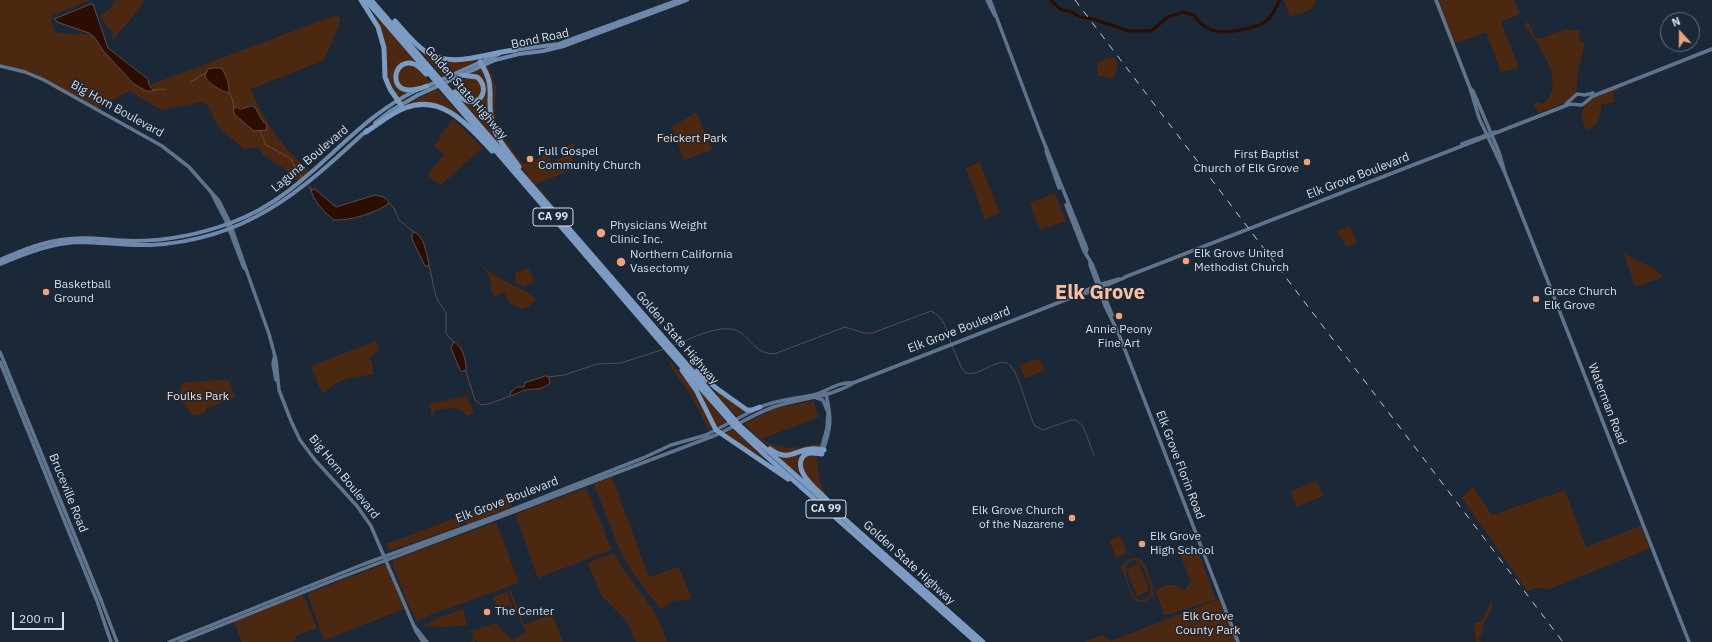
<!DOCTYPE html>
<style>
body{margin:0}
#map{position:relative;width:1712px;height:642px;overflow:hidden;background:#1b2837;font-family:"IBM Plex Sans",sans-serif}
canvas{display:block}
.north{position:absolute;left:1660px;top:12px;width:40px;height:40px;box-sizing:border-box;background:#1b2837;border:1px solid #66717e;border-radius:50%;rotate:339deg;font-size:11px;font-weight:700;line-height:16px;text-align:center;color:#d6dee8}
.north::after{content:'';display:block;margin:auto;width:14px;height:18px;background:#efa378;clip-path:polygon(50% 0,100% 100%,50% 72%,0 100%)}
.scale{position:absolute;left:12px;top:612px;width:52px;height:18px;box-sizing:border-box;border:2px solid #d6dee8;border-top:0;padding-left:5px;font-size:12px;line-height:14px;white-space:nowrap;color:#d6dee8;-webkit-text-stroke:3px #1b2837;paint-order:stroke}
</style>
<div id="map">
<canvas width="1712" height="642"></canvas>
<div class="north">N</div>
<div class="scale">200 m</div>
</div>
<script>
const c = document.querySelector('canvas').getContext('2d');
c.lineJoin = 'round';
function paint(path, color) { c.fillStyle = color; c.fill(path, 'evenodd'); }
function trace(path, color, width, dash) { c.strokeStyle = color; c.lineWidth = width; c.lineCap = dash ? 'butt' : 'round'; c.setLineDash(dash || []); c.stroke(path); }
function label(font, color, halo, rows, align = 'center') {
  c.font = font + ' "IBM Plex Sans",sans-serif'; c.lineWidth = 3; c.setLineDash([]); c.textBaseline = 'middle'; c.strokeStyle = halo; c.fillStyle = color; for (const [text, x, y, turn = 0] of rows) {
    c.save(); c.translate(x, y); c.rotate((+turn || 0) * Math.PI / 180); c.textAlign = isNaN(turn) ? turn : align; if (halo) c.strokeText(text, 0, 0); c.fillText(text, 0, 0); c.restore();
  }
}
paint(new Path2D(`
 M0,0H90L52,16L51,21L55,33L103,35L109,48L150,85L333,16L339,17L340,20L339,26L324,60L251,89C259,110 272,132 288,150C294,157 305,164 308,172L298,182L285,169L263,155L259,147L244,149C234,140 221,132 215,121C211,114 211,106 203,102L161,110L129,91L98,108L33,73L0,64Z
 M116,0H144L140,8L112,41L113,31L105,25L101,15L110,9Z
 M1284,0H1316L1312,9L1290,17Z
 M1436,0H1514L1520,14L1501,22L1519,68L1501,72L1486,32L1454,44Z
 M377,17L415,61L398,66L394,72V80L408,91L400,97H398C383,74 381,45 376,19Z
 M1529,22L1535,37L1538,39L1565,30H1580L1578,40L1585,42L1578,71L1576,93L1569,101L1538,113L1534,106L1535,102L1543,104C1566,84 1543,51 1529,31C1527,28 1525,27 1524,24Z
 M422,50L441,60L490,56L443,77L421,52Z
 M1108,58H1114L1118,63L1114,79L1097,75L1098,62Z
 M411,65L417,68L431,82L411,88H406L397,82L399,69Z
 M488,65L496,87L495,108L496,123L502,136L523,164L548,154L551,162L566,156L567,146L574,143L571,170L536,184L576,233L530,179L500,138L494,126L492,108L493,87L485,67Z
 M481,69L487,80L489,115L498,140L497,141L464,103L479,101L485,86L470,73Z
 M468,78H475L482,86L478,98C464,102 458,92 449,83Z
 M1618,87L1620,89L1613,93L1614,102L1601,105C1602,116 1597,128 1586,130C1573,102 1596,96 1618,87Z
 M437,89L460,115L459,116L440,105L399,108Z
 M696,112L712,150L684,160L672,127Z
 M453,119L484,149L480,150L441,185L428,177L431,170L444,155L434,145L441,139L439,137Z
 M979,161L1000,213L985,219L966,169Z
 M1055,193L1066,221L1040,230L1030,203Z
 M1350,226L1357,242L1347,247L1337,233V231Z
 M1623,250C1633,263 1651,262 1661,275V278L1635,287Z
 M481,266H483C499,282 520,286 537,299L528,307L522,309L509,303L505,292L494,297L491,289L492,286L487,271Z
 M529,268L534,282L526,285L525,287L516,283L515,273Z
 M376,341L379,350L369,358L372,363L373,374L341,380L323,393L321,391L311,366Z
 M667,357L690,386L710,424L711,428L709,431L692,397L673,370Z
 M1037,359L1040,360L1044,370L1027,378H1025L1020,366C1025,362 1030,362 1037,359Z
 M228,379L235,397L206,409L204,413L194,416L177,397L183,383Z
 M700,391L726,422L717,426L698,393Z
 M718,392L741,409L746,410L737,416L716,394Z
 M467,396L474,413L466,416C457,401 448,411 435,410L434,414L431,416L430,403Z
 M813,401L819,417L761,439C785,452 795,448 821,443L819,447L785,454L764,443L744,424L776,408Z
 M733,429L764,459L763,460L725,434Z
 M799,454L800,456L797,465L799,473L798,475L779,458L780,457H789Z
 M807,455L817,456C818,474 819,487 831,501L803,472L802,462Z
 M612,477L649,577L679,567L692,599L673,601L661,609L635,576L619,549L594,484Z
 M1317,481L1323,496L1296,507L1291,491Z
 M1473,487L1492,515L1565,490L1586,547L1641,526L1650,548L1550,589L1535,588L1527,591L1462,498Z
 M586,488L601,522L611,550L538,578L515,514Z
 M506,490L512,506L469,524L465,523L462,516L501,501Z
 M458,517L461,524L460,526L390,551L386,544Z
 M496,522L519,583L435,613L417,621L407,603L392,563L393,560Z
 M1120,536L1127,553L1116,558L1109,540Z
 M1197,547L1215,597V600L1166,615H1164L1156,591C1166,583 1174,583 1185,590L1192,580H1190L1180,554Z
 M611,554L615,555C626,576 643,593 655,614C661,623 663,632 667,642H636L628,623L601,595L588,563Z
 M1132,558C1135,558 1138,558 1141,560C1147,565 1155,589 1153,596L1146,602L1134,601L1121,567L1127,561ZM1135,560C1144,563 1153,588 1150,596L1144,600C1141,600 1138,600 1135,597C1130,591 1123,570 1127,564L1131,561Z
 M384,564L386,566L404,609L324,640L308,595L309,593Z
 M1139,564L1149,591L1137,596L1127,569Z
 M509,591H511L524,625L552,614L563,642H516L513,640L526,632L516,611Z
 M508,592L513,610L509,605L498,611L493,597Z
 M302,595L305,599L317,628L296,636V640L291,642H242L234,622Z
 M1219,599L1237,642H1084L1102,635L1111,641Z
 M1490,604L1493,605L1484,623L1481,636L1478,639L1481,642H1476L1474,623L1482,621Z
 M463,609L467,625L445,627L423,626L438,618Z
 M497,623L505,634L515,642H478L474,639L475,642H471L474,637L471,631Z`), '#4d2811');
const water = new Path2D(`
 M91,4H93L108,48L148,79L149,85L154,91H146L134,84L105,53L94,37L89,33L57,22L55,19Z
 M214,68H221C227,76 229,83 229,93C221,91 208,84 205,76L208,69Z
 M252,106L255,107L263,122L267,124L266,130L254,131L235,115L233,109L236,107L240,109Z
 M311,189L316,190L336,207L375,195C381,196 386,197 389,203C377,213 349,221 334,220C326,214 312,200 311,189Z
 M414,232C425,236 426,254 429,264L428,266H425L412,239V235Z
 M454,342C463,346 467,363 466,372L464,370L462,372L460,370L451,348Z
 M546,376L549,378L550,383C541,391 536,388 526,390C520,391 516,395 510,396L511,392L517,387H524L525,383Z`);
paint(water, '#2b0e00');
trace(water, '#5e4c46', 1);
trace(new Path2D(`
 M190,82L207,72
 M153,90L166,89
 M229,93L233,100L234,109
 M260,131L266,145L290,158L302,178
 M307,184L311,189
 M389,203L394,208L399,220L414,232
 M429,265L436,297L446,313V334L454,342
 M672,346C689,340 724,320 741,333C754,343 756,353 774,354L845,327L864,333H872L931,311C945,318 946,329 951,343
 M952,346L961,367L966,373C976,376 988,366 998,363C1002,362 1007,362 1010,365C1019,374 1028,413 1035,426L1043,430L1071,420H1076L1083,426L1094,455
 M466,372L475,400L481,405L489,404L510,396
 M548,377L564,375L597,364L621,363L664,349`), '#5e4c46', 1);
trace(new Path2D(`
 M1051,0L1060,9L1072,12L1080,17L1093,19L1129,31H1151L1168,17L1183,12L1194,15C1199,23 1206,29 1215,31C1226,34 1258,28 1266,21C1273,16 1276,7 1280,0`), '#2b0e00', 3);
trace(new Path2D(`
 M987,0L995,16
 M990,0L1041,135L1087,249L1086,252
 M1436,0L1470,88L1479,118L1505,173L1545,274L1689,642
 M0,66L25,72L44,80L162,146L189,167L219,201L230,223L246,269
 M1470,88L1473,91L1499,152L1505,173
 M1566,104L1577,94L1585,95L1593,93
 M1462,144L1495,132
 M1046,151L1059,188
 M211,192L226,221L244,268L246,269L269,334L276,360L279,390L291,421L300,440L315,460L357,506L371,526L416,631L423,642
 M1066,205L1084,251L1092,264L1112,315
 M1090,262V265L1105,306L1118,332L1238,642
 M1125,277L1570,104L1582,105L1593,96L1712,49
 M1076,295L1095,286L1119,279
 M0,352L101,600L117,642
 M274,358L273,364L276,380
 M0,362L97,601L111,642
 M817,398L823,400L827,410
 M758,408C777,399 797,399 817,394C828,390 841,381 853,383
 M821,450L827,428L828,412
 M823,451C831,427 832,420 826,394
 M415,627L427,642
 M169,642L364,564L496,516L643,458L671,445L706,435L752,411
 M179,642L334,580L716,435C734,427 752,415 771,408C790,401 811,399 831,393C838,390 847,388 853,383L1073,297L1096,290L1126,277`), '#5f748d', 3.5);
trace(new Path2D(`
 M514,50L559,44L679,0
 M425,87L499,54
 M375,123L389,112L418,95L495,60L519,54L543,51L564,46L687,0
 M0,260C23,250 45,241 69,239C91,236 112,241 133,241C168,241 201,234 233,222C309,194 348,122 417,90
 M0,264C25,254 51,243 78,242C103,242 126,246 151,245C247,240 300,192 367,130`), '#6e88a9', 4);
trace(new Path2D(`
 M361,0L378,27L384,48L385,77L390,89L401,105
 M366,0L670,353L735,427L766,456L976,642
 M371,0L739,425L983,642
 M395,21C404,31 414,44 426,52C452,69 486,53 515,50
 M480,62C497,87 486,97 492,122C496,139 509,152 519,167
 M426,74C423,71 419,66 414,64C394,57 388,90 409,90C415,90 422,88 427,86
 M455,92C459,95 463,100 468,101C483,105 489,86 477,77L461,75
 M366,132C379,124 391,113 405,108C443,93 469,127 492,151
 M682,370L696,390L716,430L788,479
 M697,371L716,388L747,410H752L760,407
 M770,449C788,462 793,451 810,449C815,448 819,449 824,450
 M822,454C815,453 806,451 802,458C794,473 818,490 827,500`), '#7b9bc3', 5);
trace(new Path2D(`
 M1075,0L1563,642`), '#c1cad4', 1, [7, 7]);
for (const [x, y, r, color] of [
 [530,159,4,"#efa378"],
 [1307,162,4,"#efa378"],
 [601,233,5,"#efa378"],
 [1186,261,4,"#efa378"],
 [621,262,5,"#efa378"],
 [46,292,4,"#efa378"],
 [1536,299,4,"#efa378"],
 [1119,316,4,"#efa378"],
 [1072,518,4,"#efa378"],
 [1142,544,4,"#efa378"],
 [487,612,4,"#efa378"]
]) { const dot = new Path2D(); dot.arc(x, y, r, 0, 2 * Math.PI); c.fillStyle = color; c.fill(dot); trace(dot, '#1b2837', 1.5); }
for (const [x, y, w] of [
 [553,217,40],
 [826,509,40]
]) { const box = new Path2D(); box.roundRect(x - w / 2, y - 9, w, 18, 3); c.fillStyle = '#1b2837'; c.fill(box); trace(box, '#d6dee8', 1); }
label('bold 11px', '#d6dee8', null, [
 ["CA 99",553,217],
 ["CA 99",826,509]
]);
label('12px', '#d6dee8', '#1b2837', [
 ["Bond Road",540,39,-12],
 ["Golden State Highway",466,93,49],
 ["Big Horn Boulevard",117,109,29],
 ["Laguna Boulevard",310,159,-40],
 ["Elk Grove Boulevard",1358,176,-21],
 ["Elk Grove Boulevard",959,330,-21],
 ["Golden State Highway",677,338,49],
 ["Waterman Road",1607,404,69],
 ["Elk Grove Florin Road",1180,465,69],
 ["Big Horn Boulevard",344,477,51],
 ["Bruceville Road",68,493,68],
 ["Elk Grove Boulevard",507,500,-21],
 ["Golden State Highway",909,563,42]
]);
label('12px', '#f8daca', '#1b2837', [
 ["Feickert Park",692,139],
 ["Foulks Park",198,397],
 ["Elk Grove",1208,617],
 ["County Park",1208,631]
]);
label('12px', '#d6dee8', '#1b2837', [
 ["Full Gospel",538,152],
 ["Community Church",538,166],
 ["First Baptist",1299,155,"right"],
 ["Church of Elk Grove",1299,169,"right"],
 ["Physicians Weight",610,226],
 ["Clinic Inc.",610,240],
 ["Elk Grove United",1194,254],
 ["Methodist Church",1194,268],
 ["Northern California",630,255],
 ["Vasectomy",630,269],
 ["Basketball",54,285],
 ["Ground",54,299],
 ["Grace Church",1544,292],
 ["Elk Grove",1544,306],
 ["Annie Peony",1119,330,"center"],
 ["Fine Art",1119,344,"center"],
 ["Elk Grove Church",1064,511,"right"],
 ["of the Nazarene",1064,525,"right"],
 ["Elk Grove",1150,537],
 ["High School",1150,551],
 ["The Center",495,612]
], 'left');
label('bold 20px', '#fbc0a0', '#1b2837', [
 ["Elk Grove",1100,293]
]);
</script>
